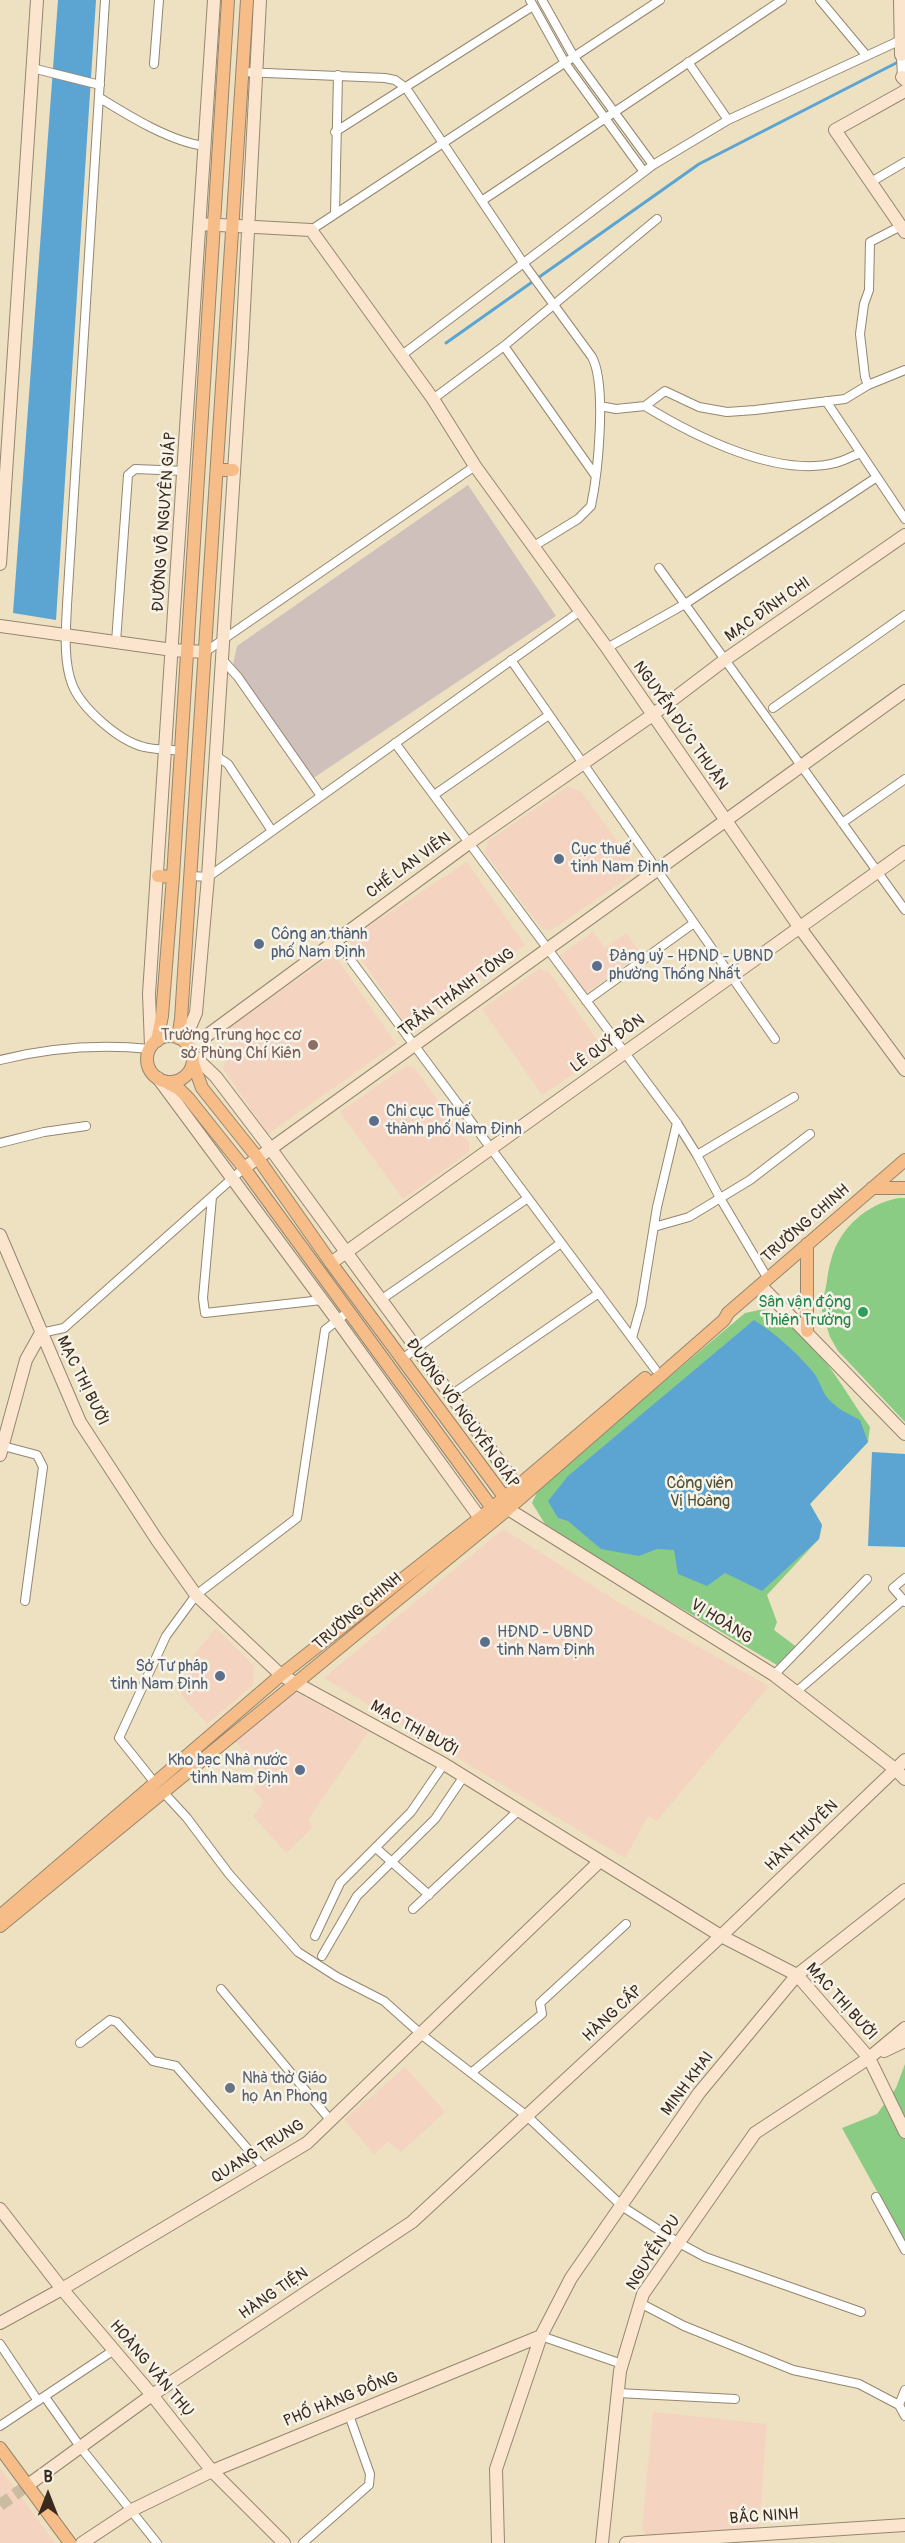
<!DOCTYPE html>
<meta charset="utf-8">
<style>
body{margin:0}
#map{position:relative;width:905px;height:2543px;overflow:hidden;background:#ede1c1;font-family:Pangolin,sans-serif}
canvas{display:block}
.north{position:absolute;left:18px;top:2465px;width:60px;height:60px;-webkit-text-stroke:4px #f7f3e8;paint-order:stroke;rotate:0deg;font-size:16px;font-weight:700;line-height:24px;text-align:center;color:#3b2a1e}
.north::after{content:'';display:block;margin:auto;width:21px;height:27px;background:#3b2a1e;clip-path:polygon(50% 0,100% 100%,50% 72%,0 100%)}
</style>
<div id="map">
<canvas width="905" height="2543"></canvas>
<div class="north">B</div>
</div>
<script>
const c = document.querySelector('canvas').getContext('2d');
c.lineJoin = 'round';
function paint(path, color) { c.fillStyle = color; c.fill(path, 'evenodd'); }
function trace(path, color, width, dash) { c.strokeStyle = color; c.lineWidth = width; c.lineCap = dash ? 'butt' : 'round'; c.setLineDash(dash || []); c.stroke(path); }
function label(font, color, halo, rows, align = 'center') {
  c.font = font + ' Pangolin,sans-serif'; c.lineWidth = 5; c.setLineDash([]); c.textBaseline = 'middle'; c.strokeStyle = halo; c.fillStyle = color; for (const [text, x, y, turn = 0] of rows) {
    c.save(); c.translate(x, y); c.rotate((+turn || 0) * Math.PI / 180); c.textAlign = isNaN(turn) ? turn : align; if (halo) c.strokeText(text, 0, 0); c.fillText(text, 0, 0); c.restore();
  }
}
paint(new Path2D(`
 M567,787L581,791L634,865L633,874L552,930L542,929L485,853L488,841Z
 M467,862L525,945L410,1030L348,940Z
 M593,932L605,948L626,933L641,954L586,993L560,955Z
 M334,954L396,1044L268,1134L223,1068L231,1046L225,1030Z
 M539,969L549,972L601,1045L600,1056L542,1095L482,1009Z
 M406,1066L414,1067L469,1143V1152L403,1199L340,1112Z
 M503,1529L623,1605L769,1686L657,1821L648,1816L625,1858L324,1678Z
 M216,1628L254,1666L253,1685L207,1724L181,1695L193,1656Z
 M292,1690L368,1732L308,1820L313,1827L286,1853L253,1816L264,1802L253,1789L265,1778L245,1761L248,1757L235,1741Z
 M405,2067L445,2112L401,2152L388,2142L374,2154L344,2120Z
 M653,2412L767,2424L759,2528L648,2536L642,2529Z
 M0,2468L55,2543H0Z`), '#f4d3c0');
paint(new Path2D(`
 M468,485L556,616L309,781L232,670L237,646Z`), '#d0c0bc');
paint(new Path2D(`
 M899,1198H905V1422L838,1351L830,1337L820,1304C828,1290 826,1276 831,1260C840,1227 867,1204 899,1198Z
 M764,1309C812,1327 841,1387 870,1427L868,1442L810,1504L822,1525L819,1539L767,1595L777,1622L774,1630L798,1648L777,1665L598,1559L545,1524L532,1503L540,1486L745,1313Z
 M905,2064V2242L842,2128L877,2114L896,2088Z`), '#8bcc84');
paint(new Path2D(`
 M58,0H96L56,620L13,613Z
 M754,1320C776,1334 795,1351 813,1372C819,1379 821,1388 826,1396C835,1408 847,1413 860,1420L868,1442L810,1504L822,1525L819,1539L762,1591L725,1573L707,1586L678,1574L674,1550L657,1549L639,1556L601,1549L568,1521L558,1518L548,1501L568,1476Z
 M872,1452L905,1454V1547L868,1546Z`), '#5ca5d3');
trace(new Path2D(`
 M446,343L699,164L900,61`), '#5ca5d3', 3);
trace(new Path2D(`
 M0,2505L28,2485`), '#c9bca0', 12, [12, 6]);
const street = new Path2D(`
 M105,0L67,605C66,630 63,660 72,684C81,708 119,741 144,747C155,750 169,749 181,751
 M530,0L565,63L644,172
 M542,0L574,57L653,165
 M820,0L866,55
 M901,55L902,77
 M688,62L728,120
 M154,64L159,0
 M32,68L100,85
 M243,72L385,78L395,80L406,88L524,264L592,357C607,385 598,473 591,506L578,519L534,546
 M100,98C129,116 171,142 205,146
 M335,132L533,6
 M871,182L905,162
 M483,200L782,0
 M335,214L338,75
 M311,230L660,0
 M504,346L595,475
 M402,355L653,165L728,120L901,40
 M868,385L865,377L860,334L864,304L869,290L870,242L901,226
 M433,399L504,346L657,219
 M826,401L905,519
 M600,406L616,409L645,406L665,391L699,407L727,412L755,410L845,399L868,385L905,370
 M645,406C694,436 777,478 835,463C844,461 852,456 861,453
 M659,568L905,910
 M116,642L128,475L135,469L185,471
 M607,648L685,604L877,477
 M205,652L475,466
 M221,658L238,677L321,796
 M511,660L775,1039
 M773,708L905,615
 M395,743L677,1123L697,1155L720,1198L768,1279
 M215,755L228,764L272,831
 M434,795L549,715
 M842,823L905,779
 M191,876L208,877L579,612
 M336,940L655,1369
 M586,1001L694,923
 M0,1060C48,1048 101,1044 150,1049
 M0,1143L44,1132L86,1126
 M697,1155L794,1097
 M212,1197L203,1298L205,1313L322,1300
 M654,1227L689,1217L750,1180L810,1134
 M382,1299L528,1198
 M41,1333L64,1328L244,1168
 M632,1338L641,1306L657,1207L677,1123
 M402,1359L561,1243
 M451,1395L599,1293
 M3,1446L37,1455L43,1467L25,1601
 M905,1578L893,1588L905,1602
 M774,1675L867,1579
 M796,1692L903,1600
 M155,1783L119,1738L166,1636L196,1595L297,1518L325,1330L349,1311
 M164,1793L187,1818L229,1874L298,1952L337,1977L384,2001L422,2035L527,2116L623,2207L679,2243L705,2257L861,2312
 M376,1848L429,1895
 M413,1909L519,1810
 M315,1936L340,1883L411,1812L444,1764
 M322,1956L357,1896L435,1819L464,1776
 M221,1989L331,2121
 M80,2043L110,2020L117,2022L153,2061L176,2066L265,2169
 M471,2073L542,2014L540,2003L626,1924
 M876,2197L905,2250
 M640,2303L684,2326L793,2370L859,2384L899,2405
 M541,2336L622,2364
 M0,2344L38,2401
 M905,2390L899,2405L905,2416
 M618,2393L735,2399
 M45,2397L81,2448L157,2543
 M0,2426L114,2350
 M303,2543L369,2485L370,2474L349,2415`);
const secondary = new Path2D(`
 M900,0L901,55
 M902,77L905,80
 M905,91L835,130L905,232
 M200,224L311,230L433,399L475,466L607,648L800,928L905,1070
 M0,564L37,0
 M0,626L173,650L205,652
 M184,1041L196,1013L208,877L242,347L260,0
 M151,1046L149,994L214,0
 M190,1048L469,843L651,716L726,659L905,535
 M193,1055L216,1077L270,1148L523,1494
 M158,1078L337,1320L485,1525
 M244,1168L905,691
 M0,1235L80,1422L157,1540L196,1595L281,1675L444,1764L721,1936L797,1975L869,2058L905,2132
 M331,1263L905,852
 M761,1286L905,1434
 M0,1455L26,1360L41,1333
 M508,1509L774,1675L895,1769L905,1779
 M884,2051L905,2041
 M0,2209L62,2289L152,2395L212,2471L284,2543
 M0,2323L62,2289L307,2143L600,1861
 M28,2485L152,2395L412,2222L721,1936L905,1760
 M82,2543L132,2510L212,2471L541,2336
 M498,2543L496,2469L541,2336L571,2278L699,2093L797,1975L905,1890
 M602,2543L620,2371L643,2294L755,2133L869,2058L905,2028
 M626,2543L905,2525`);
const primary = new Path2D(`
 M217,470H233
 M158,876L173,877
 M147 1059a23 23 0 1 1 46 0a23 23 0 1 1-46 0Z
 M178,1038L181,1019L247,0
 M157,1041L162,1016L173,877L228,0
 M164,1081L179,1089L189,1099L244,1168L492,1508L508,1509L505,1498L331,1263L257,1157L202,1088L193,1063
 M872,1188H905
 M807,1331V1244
 M0,1916L281,1675L480,1518L645,1378
 M0,1926L508,1509L724,1320L728,1313L905,1160
 M0,2448L70,2543`);
trace(street, '#948670', 10);
trace(secondary, '#948670', 14);
trace(primary, '#948670', 14);
trace(street, '#fff', 8);
trace(secondary, '#fce5cf', 12);
trace(primary, '#f7bd88', 12);
for (const [x, y, r, color] of [
 [559,859,6,"#5c6f8a"],
 [259,944,6,"#5c6f8a"],
 [597,966,6,"#5c6f8a"],
 [313,1045,6,"#8d6e63"],
 [374,1121,6,"#5c6f8a"],
 [863,1312,6,"#2e9e5b"],
 [485,1642,6,"#5c6f8a"],
 [220,1676,6,"#5c6f8a"],
 [300,1770,6,"#5c6f8a"],
 [230,2088,6,"#6b7280"]
]) { const dot = new Path2D(); dot.arc(x, y, r, 0, 2 * Math.PI); c.fillStyle = color; c.fill(dot); trace(dot, '#f7f3e8', 2); }
label('16px', '#3b2a1e', '#f7f3e8', [
 ["ĐƯỜNG VÕ NGUYÊN GIÁP",165,522,-86],
 ["MẠC ĐĨNH CHI",768,610,-35],
 ["NGUYỄN ĐỨC THUẬN",680,726,55],
 ["CHẾ LAN VIÊN",409,866,-36],
 ["TRẦN THÁNH TÔNG",457,993,-36],
 ["LÊ QUÝ ĐÔN",608,1044,-36],
 ["TRƯỜNG CHINH",806,1224,-41],
 ["MẠC THỊ BƯỞI",82,1381,64],
 ["ĐƯỜNG VÕ NGUYÊN GIÁP",462,1414,54],
 ["TRƯỜNG CHINH",358,1612,-40],
 ["VỊ HOÀNG",721,1622,32],
 ["MẠC THỊ BƯỞI",414,1729,29],
 ["HÀN THUYÊN",802,1836,-44],
 ["MẠC THỊ BƯỞI",841,2002,48],
 ["HÀNG CẤP",613,2014,-43],
 ["MINH KHAI",688,2084,-53],
 ["QUANG TRUNG",258,2152,-32],
 ["NGUYỄN DU",654,2253,-57],
 ["HÀNG TIỆN",274,2294,-34],
 ["HOÀNG VĂN THỤ",151,2369,50],
 ["PHỐ HÀNG ĐỒNG",341,2400,-22],
 ["BẮC NINH",764,2517,-4]
]);
label('16px', '#4e5e75', '#f7f3e8', [
 ["Cục thuế",571,850],
 ["tỉnh Nam Định",571,868],
 ["Công an thành",271,935],
 ["phố Nam Định",271,953],
 ["Đảng uỷ - HĐND - UBND",609,957],
 ["phường Thống Nhất",609,975],
 ["Chi cục Thuế",386,1112],
 ["thành phố Nam Định",386,1130],
 ["HĐND - UBND",497,1633],
 ["tỉnh Nam Định",497,1651],
 ["Sở Tư pháp",208,1667,"right"],
 ["tỉnh Nam Định",208,1685,"right"],
 ["Kho bạc Nhà nước",288,1761,"right"],
 ["tỉnh Nam Định",288,1779,"right"]
], 'left');
label('16px', '#785e54', '#f7f3e8', [
 ["Trường Trung học cơ",301,1036],
 ["sở Phùng Chí Kiên",301,1054]
], 'right');
label('16px', '#27864d', '#f7f3e8', [
 ["Sân vận động",851,1303],
 ["Thiên Trường",851,1321]
], 'right');
label('16px', '#4f5238', '#f7f3e8', [
 ["Công viên",700,1484],
 ["Vị Hoàng",700,1502]
]);
label('16px', '#5b616d', '#f7f3e8', [
 ["Nhà thờ Giáo",242,2079],
 ["họ An Phong",242,2097]
], 'left');
</script>
